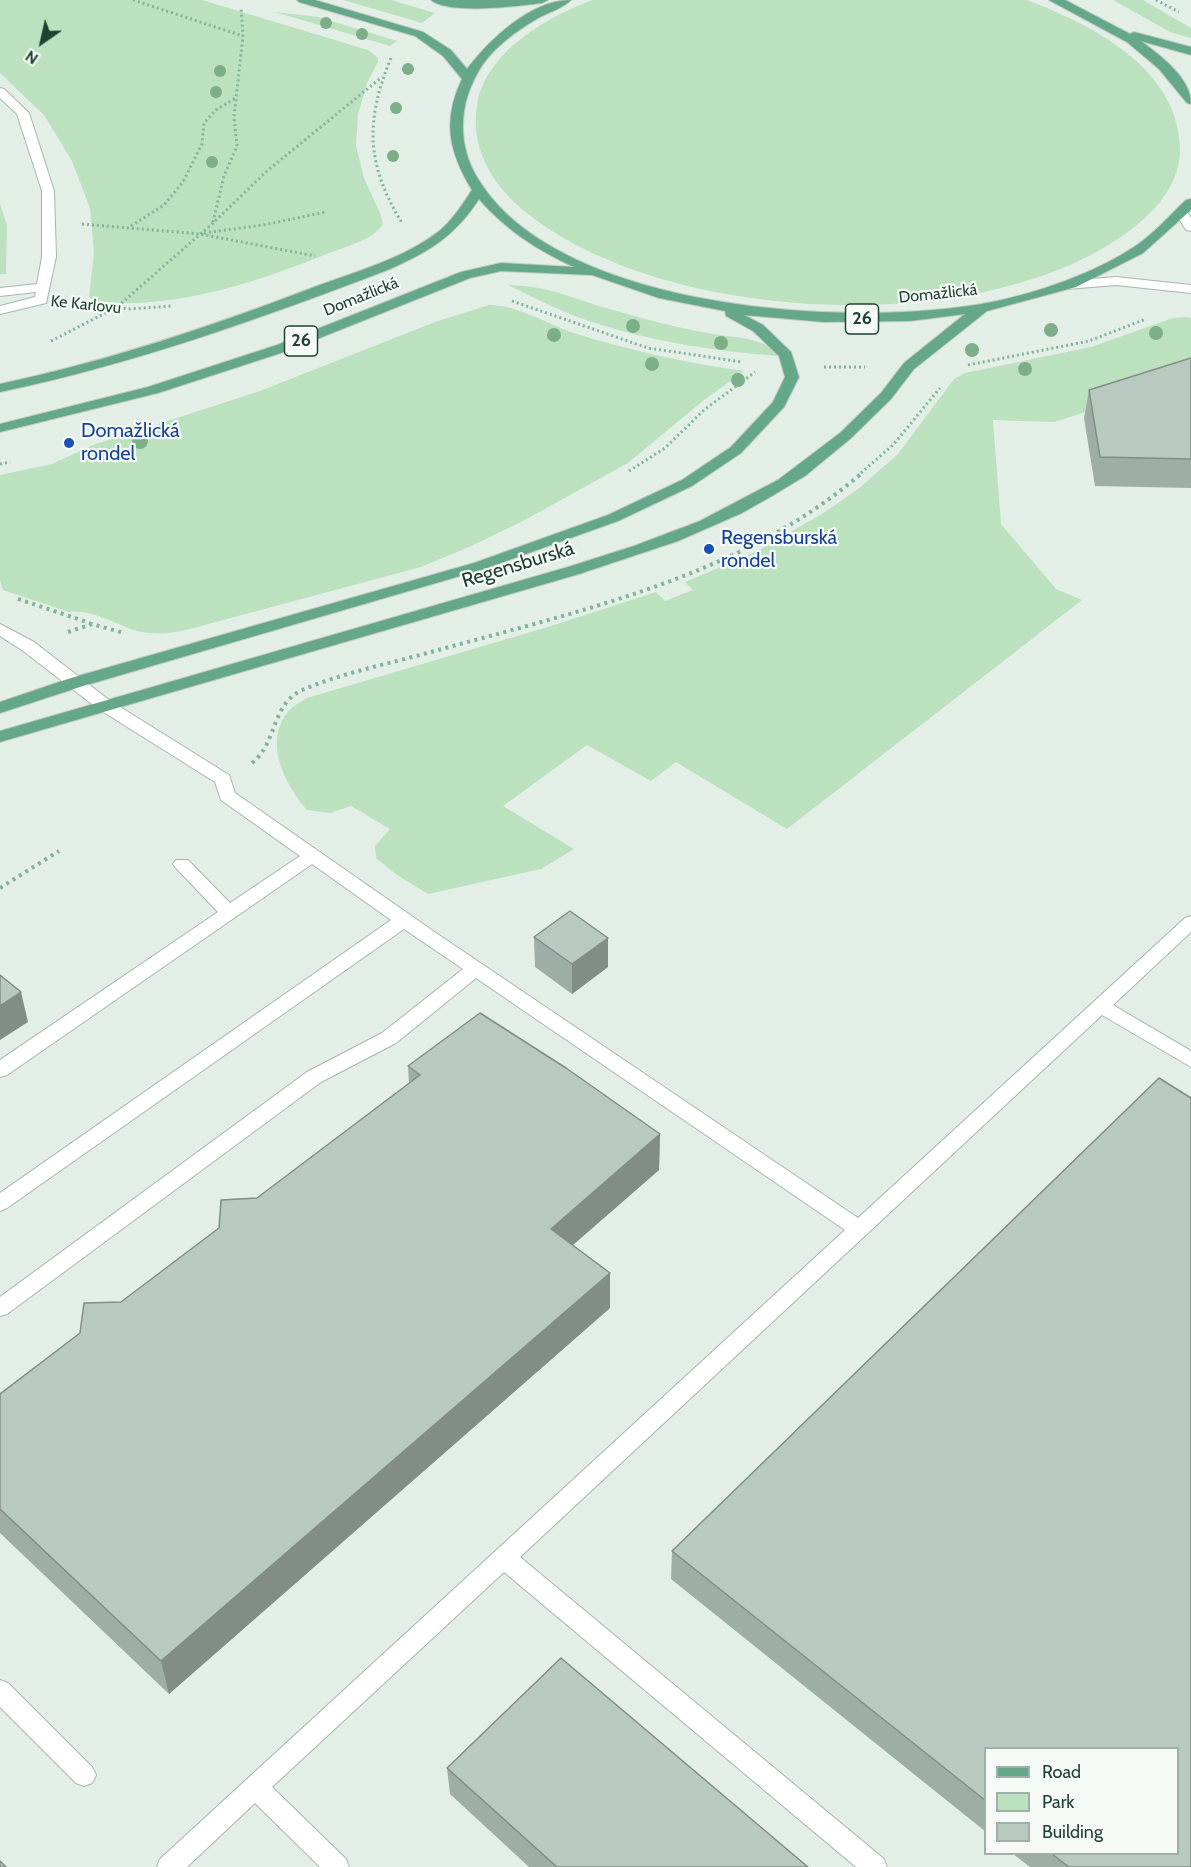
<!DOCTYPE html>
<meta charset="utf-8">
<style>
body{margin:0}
#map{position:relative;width:1191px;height:1867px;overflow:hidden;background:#e3eee7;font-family:Cabin,sans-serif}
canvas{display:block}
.legend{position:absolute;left:984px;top:1747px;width:195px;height:108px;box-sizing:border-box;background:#f5faf6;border:2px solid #a0b0a8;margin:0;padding:8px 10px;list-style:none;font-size:18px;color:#214133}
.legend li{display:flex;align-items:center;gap:12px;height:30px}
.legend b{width:30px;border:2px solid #a0b0a8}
.north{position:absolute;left:12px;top:12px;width:60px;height:60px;-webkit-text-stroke:4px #f5faf6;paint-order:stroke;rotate:214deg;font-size:16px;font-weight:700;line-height:24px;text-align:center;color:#214133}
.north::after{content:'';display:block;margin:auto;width:21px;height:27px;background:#214133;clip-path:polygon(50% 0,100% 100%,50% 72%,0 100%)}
</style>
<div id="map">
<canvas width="1191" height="1867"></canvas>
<ul class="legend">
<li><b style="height:8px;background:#65a789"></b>Road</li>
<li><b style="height:16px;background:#bbe1be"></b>Park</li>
<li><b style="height:16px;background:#b8c9c0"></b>Building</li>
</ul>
<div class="north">N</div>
</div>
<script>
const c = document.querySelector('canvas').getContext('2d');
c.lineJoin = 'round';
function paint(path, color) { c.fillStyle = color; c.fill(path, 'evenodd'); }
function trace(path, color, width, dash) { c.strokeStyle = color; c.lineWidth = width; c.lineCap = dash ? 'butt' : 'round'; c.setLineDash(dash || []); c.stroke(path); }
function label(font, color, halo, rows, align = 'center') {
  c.font = font + ' Cabin,sans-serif'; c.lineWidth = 4.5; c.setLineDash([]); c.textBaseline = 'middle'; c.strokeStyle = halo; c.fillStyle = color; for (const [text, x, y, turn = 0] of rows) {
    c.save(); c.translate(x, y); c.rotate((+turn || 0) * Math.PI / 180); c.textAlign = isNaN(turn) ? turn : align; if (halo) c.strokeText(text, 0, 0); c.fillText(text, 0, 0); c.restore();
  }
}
paint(new Path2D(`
 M0,0H202L368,50L378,58V62L367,83L358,114L356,146L364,178L380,213L383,224C373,240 349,245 332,252C274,275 214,297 151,302C133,304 114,302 96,302L89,297L94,253L90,208L72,161L44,115L0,73Z
 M343,0H391L435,13L422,23Z
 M593,0H1027C1091,25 1178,67 1180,148C1181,195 1136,230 1098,251C949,335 663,320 528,214C492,186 468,146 478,100C489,50 549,16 593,0Z
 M1113,0H1143L1191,28V38L1170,32Z
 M275,12L318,17L397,41L390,46Z
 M0,204L7,225L6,274H0Z
 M508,285C549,286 569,297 606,308C644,319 681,329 719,335C739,338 766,338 778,356C715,351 653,342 592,322C563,313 535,298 508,285Z
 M489,305C519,305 548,325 577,334C632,351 687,363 744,371L704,400L628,463L523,521L471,546L421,567L186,630C168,634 151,635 133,630C113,623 91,609 69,612L3,590L0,581V475L52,464L93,445L260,391L435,322Z
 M1185,317L1191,318V379L1054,422L993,420L1001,524L1056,589L1082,600L787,829L676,762L651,781L587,745L503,806L574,849L541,869L428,894L397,875L376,858L375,846L390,829L351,806L330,813L307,810C285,784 263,742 288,712C292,706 301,702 307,698L551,626L656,592L665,601L693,590L685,582L758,551L825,512L858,489L898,454L954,379L965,373L1091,347L1173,318Z`), '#bbe1be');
const minor = new Path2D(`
 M0,88L4,89L29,113L54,191L56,257L46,303L0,314V306L35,297L36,292L0,296V288L37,284L42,257V191L17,114L0,98Z
 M1182,210L1187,211L1191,218V231L1186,230L1176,214Z
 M1116,277L1191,285V293L1116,285L1067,289L1060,285L1067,281Z
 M0,624L34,642L109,700L229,775L235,793L436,933L858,1218L1185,918L1191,916V932L1113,1005L1191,1051V1067L1102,1015L520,1557L884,1859L887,1867H856L504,1572L272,1787L346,1859L349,1867H320L255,1803L187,1867H157L160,1859L845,1230L476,978L396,1043L321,1082L7,1314L0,1316V1297L307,1072L382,1033L463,969L404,929L7,1208L0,1211V1193L391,920L312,864L7,1075L0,1077V1060L218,912L176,868L173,864L176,860H188L230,903L300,856L221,800L215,782L97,708L22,650L0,636Z
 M0,1680L8,1683L92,1767L96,1775L92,1783L84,1786L76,1783L0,1707Z`);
const major = new Path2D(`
 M297,0H315L423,32L451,50L467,69C490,39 531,0 571,0C563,8 550,12 540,17C516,31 490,49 477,74C458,108 458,146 478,179C559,312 855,329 992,302C1037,293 1095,273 1134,247C1153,235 1169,216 1186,200L1191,199V210L1143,253L1076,287L987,311L914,369L891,399L850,439L805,476L772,496L742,513L678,541L579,574L0,742V731L568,567L634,546L700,521L778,480L840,433L881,393L904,363L965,314L910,321L824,322L744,315L763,325L791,352L799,377L784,407L741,453L692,486L618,521L484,569L83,686L0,713V702L71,678L474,563L608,515L682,480L731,447L773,402L785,377L779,356L753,331L726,316L725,311L659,298L592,275L501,271L470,278L287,351L158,393L0,432V424L148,387L277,345L461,272L501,263L574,267C537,250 506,230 479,199C455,236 430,251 390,269C262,318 134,364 0,392V384C109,361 213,326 317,286C358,271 402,259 438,232C452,221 462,205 472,190C449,152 442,121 462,79L443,56L415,36L299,2Z
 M431,0H548L542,3C518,6 449,15 431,0Z
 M1049,0H1065L1130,34L1134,32L1191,47V55L1141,41C1161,56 1191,78 1191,104L1187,103L1159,69L1127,42Z`);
trace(minor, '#a5b7ad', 2);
trace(major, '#c1cac6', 2);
trace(new Path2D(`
 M133,0L243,36
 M1156,0L1179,12
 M391,58C365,121 366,164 402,223
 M213,222L224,176L237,146L234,117L243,36L241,8
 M82,224L200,234L315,256
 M131,226L164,205L183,182L202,144L204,123L216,110L237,97
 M204,233L263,225L326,212
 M512,301L648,348L742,362
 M74,303L130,309L171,306
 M51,341L117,307L213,223L267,171L382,77
 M968,365L1089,341L1146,319
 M824,367H865
 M0,464L10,462
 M629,471L665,448L704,410L755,372
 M861,473L893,445L940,388`), '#82b49b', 3, [2, 3]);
trace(new Path2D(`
 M18,599L90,623
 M68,632L92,624L124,633
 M252,763C277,743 271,707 300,691C341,673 388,664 431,652C579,611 744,576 863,472
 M0,888L59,851`), '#82b49b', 4, [3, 4.5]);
paint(minor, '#fff');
paint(major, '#65a789');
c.fillStyle = '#7caf87';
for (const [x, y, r] of [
 [326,23,6],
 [362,34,6],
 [408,69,6],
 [220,71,6],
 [216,92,6],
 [396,108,6],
 [393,156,6],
 [212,162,6],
 [633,326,7],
 [1051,330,7],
 [1156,333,7],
 [554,335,7],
 [721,343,7],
 [972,350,7],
 [652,364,7],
 [1025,369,7],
 [738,380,7],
 [140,441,8]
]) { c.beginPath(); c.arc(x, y, r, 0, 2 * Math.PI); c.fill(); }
paint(new Path2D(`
 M1191,358V488L1095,486L1084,418L1089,390Z
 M534,937L608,967L572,994L535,967Z
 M408,1066L660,1134L659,1170L573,1245L610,1308L169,1694L0,1533V1394L409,1084Z
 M1159,1078L1191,1098V1867H1030L1013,1854H1178V1749H986V1832L671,1579L672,1551Z
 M447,1768L808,1867H529L450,1794Z`), '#9eada5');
paint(new Path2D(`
 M608,938V967L572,994V964Z
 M21,992L28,1022L0,1040V1006Z
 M660,1134L659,1170L551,1264V1229Z
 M610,1273V1308L169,1694L161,1661Z`), '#818d86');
const building = new Path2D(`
 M1191,358V459L1100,457L1089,390Z
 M570,911L608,938L572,964L534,937Z
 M0,975L21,992L0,1006Z
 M480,1013L566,1068L660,1134L551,1229L610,1273L161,1661L0,1509V1394L80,1333L84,1303L121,1302L219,1228L221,1200L257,1198L420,1075L408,1066Z
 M1159,1078L1191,1098V1867H1069L1052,1854H1178V1749H986V1801L672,1551Z
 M561,1658L808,1867H557L447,1768Z
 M0,1861L6,1867H0Z`);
paint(building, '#b8c9c0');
trace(building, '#818d86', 1.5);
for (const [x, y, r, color] of [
 [69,443,6,"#1a4fb4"],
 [709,549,6,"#1a4fb4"]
]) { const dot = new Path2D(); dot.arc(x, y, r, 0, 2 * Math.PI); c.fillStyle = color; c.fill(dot); trace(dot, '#f5faf6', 2); }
label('16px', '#214133', '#f5faf6', [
 ["Domažlická",938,294,-6],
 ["Domažlická",361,297,-22],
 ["Ke Karlovu",86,305,6]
]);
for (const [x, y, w] of [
 [862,319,33],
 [301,341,33]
]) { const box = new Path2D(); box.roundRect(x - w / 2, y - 15, w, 30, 4.5); c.fillStyle = '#f5faf6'; c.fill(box); trace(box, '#214133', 1.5); }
label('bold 18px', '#214133', null, [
 ["26",862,319],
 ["26",301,341]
]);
label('20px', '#164399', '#f5faf6', [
 ["Domažlická",81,431],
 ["rondel",81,454],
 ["Regensburská",721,538],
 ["rondel",721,561]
], 'left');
label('20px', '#214133', '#f5faf6', [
 ["Regensburská",518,565,-17]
]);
</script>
